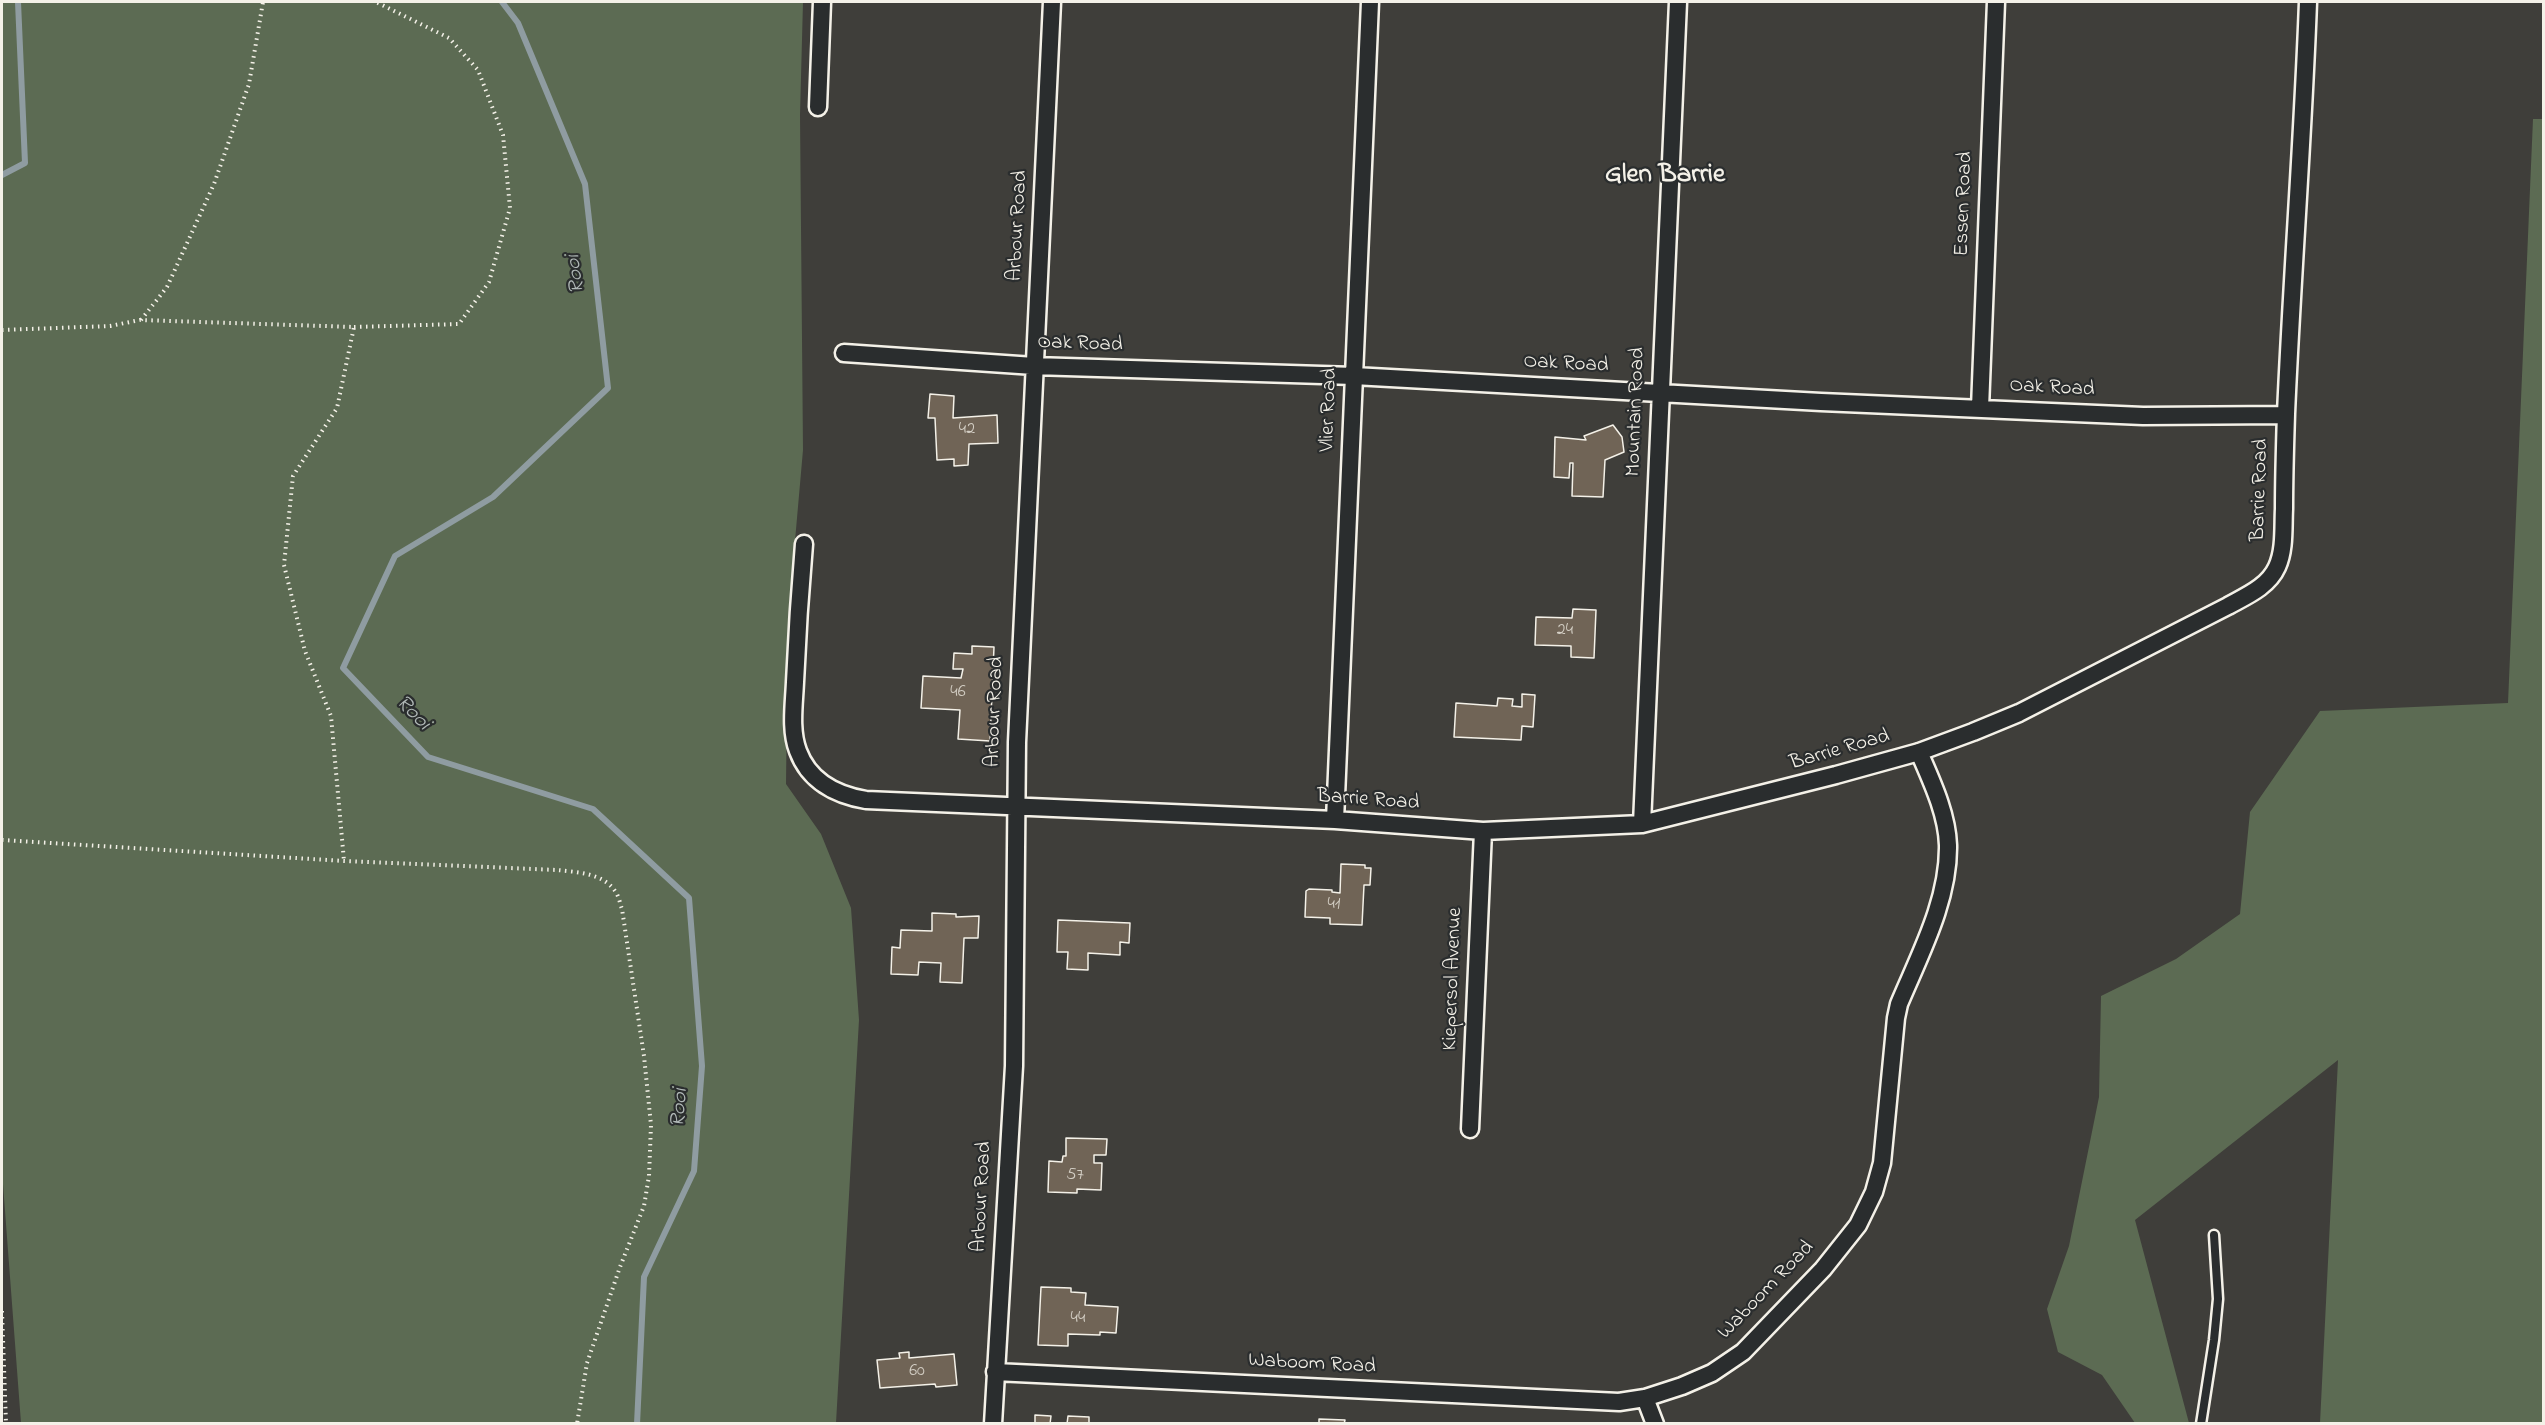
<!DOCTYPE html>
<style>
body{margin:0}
#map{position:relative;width:2545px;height:1425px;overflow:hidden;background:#3f3e3a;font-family:"Indie Flower",sans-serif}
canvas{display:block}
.frame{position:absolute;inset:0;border:3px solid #f4f1e8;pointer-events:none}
</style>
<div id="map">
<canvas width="2545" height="1425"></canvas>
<div class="frame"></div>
</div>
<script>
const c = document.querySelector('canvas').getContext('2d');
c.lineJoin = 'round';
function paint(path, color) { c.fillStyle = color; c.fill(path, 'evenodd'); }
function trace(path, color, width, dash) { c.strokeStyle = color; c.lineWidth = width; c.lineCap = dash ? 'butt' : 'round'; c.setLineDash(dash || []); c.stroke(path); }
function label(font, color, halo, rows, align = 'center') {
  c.font = font + ' "Indie Flower",sans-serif'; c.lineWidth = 4.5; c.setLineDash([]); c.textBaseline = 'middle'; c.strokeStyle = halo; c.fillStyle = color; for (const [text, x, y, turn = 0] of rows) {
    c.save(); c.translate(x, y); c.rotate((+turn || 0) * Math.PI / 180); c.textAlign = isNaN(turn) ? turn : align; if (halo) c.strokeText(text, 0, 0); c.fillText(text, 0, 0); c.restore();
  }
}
paint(new Path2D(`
 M2,2H803L800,115L803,450L788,620L786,784L821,834L851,908L859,1020L836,1423H21L2,1171Z
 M2533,119H2544L2543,1423H2320L2338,1060L2135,1220L2189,1423H2135L2102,1375L2058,1352L2047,1309L2069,1246L2099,1097L2101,996L2176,959L2240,914L2250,812L2320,711L2508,703Z`), '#5c6b53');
trace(new Path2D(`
 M502,2L518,23L585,184L608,388L493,497L395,556L343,668L428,757L593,809L689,898L702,1066L694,1171L644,1277L637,1424
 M2,175L25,163L18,2`), '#8f9ca1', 6);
const building = new Path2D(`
 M930,394L954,396L953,418L997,415L998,443L969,444L968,465L954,466V459L937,460L935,418H928Z
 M1613,425L1622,437L1624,452L1605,460L1603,497L1572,496L1573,463H1570L1569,478L1554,477L1555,437L1586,440L1584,436Z
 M1573,609L1596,610L1594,658L1571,657V646L1535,645L1536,617L1572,618Z
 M972,646L994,647L990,741L958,739L960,710L921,708L923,676L961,678L963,669H953L954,653L972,654Z
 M1522,694L1535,695L1533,727L1522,726L1521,740L1454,737L1456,703L1497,706L1498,698L1513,699L1512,706L1522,707Z
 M1341,864L1365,865V868H1371L1370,885H1364L1362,925L1330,924V918L1305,917L1306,891L1309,889L1332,890V892L1340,893Z
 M932,913L956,914V917L979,916L978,938H964L962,983L940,982L941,963L919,962L918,975L891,974L892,947L900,948L901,930L932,931Z
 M1058,920L1130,923L1129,943L1120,942V955L1088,953V970L1067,969L1068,952H1057Z
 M1066,1138L1107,1139L1106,1155H1094V1163H1102L1101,1190L1077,1189V1193L1048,1192L1049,1161L1062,1162L1063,1156H1066Z
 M1041,1287L1071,1288V1292L1086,1293L1085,1305L1118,1307L1116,1333L1100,1332V1335L1068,1334V1346L1038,1345Z
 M909,1352V1358L954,1354L957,1385L936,1387L935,1384L880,1388L877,1360L900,1358L899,1353Z
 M1035,1415L1051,1416L1050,1424H1035Z
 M1068,1416L1089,1417V1424H1067Z
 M1319,1419L1345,1420L1344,1424H1319Z`);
paint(building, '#706456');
trace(building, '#f4f1e8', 1.5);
const lane = new Path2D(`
 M2201,1424L2214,1340L2218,1299L2214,1235`);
const street = new Path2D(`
 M818,107L822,2
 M844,353L1034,366L1354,376L1821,402L2143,416L2286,415
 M1980,408L1996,2
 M804,544C800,590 797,636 795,682C794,705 790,730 798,751C809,781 836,795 866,800L1335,820L1483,831L1642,824L1836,775L1919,752L1973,732L2019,713L2228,606C2246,596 2268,587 2277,567C2285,550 2283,527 2284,509C2284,477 2285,445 2286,414C2292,276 2303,139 2308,2
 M1335,820L1370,2
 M1642,824L1678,2
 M1470,1129L1483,831
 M995,1372L1619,1402L1645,1398L1682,1386L1712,1373L1743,1352L1823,1269L1858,1225L1874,1192L1882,1163L1896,1018L1899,1004C1920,954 1949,900 1948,845C1947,813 1931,780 1919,752
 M1645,1398L1655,1424
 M993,1424L1014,1066L1017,742L1052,2`);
trace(lane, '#f4f1e8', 13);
trace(street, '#f4f1e8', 21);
trace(new Path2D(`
 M141,320L167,287L214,184L249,84L263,2
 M354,327L459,324L489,282L510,208L503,135L478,70L449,38L376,2
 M2,330L110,326L140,320L354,327L337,408L293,476L284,565L305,651L331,716L344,861
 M2,840L344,861L557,870C576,872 603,873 615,891C619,896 620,904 622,909L644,1056L651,1125L649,1176L644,1206L620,1267L587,1363L577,1424
 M2,1311L6,1424`), '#f4f1e8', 4, [1.5, 4.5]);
trace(lane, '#2a2d2e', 8);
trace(street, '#2a2d2e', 16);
label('18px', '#d3cec4', null, [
 ["42",967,430],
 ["24",1565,631],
 ["46",958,693],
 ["41",1334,905],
 ["57",1075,1176],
 ["44",1078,1319],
 ["60",917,1372]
]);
label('21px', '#f4f1e8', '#2a2d2e', [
 ["Essen Road",1965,204,-88],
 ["Arbour Road",1019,226,-87],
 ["Oak Road",1080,345,2],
 ["Oak Road",1566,365,3],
 ["Oak Road",2052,389,3],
 ["Vlier Road",1330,410,-88],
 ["Mountain Road",1637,412,-88],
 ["Barrie Road",2261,490,-88],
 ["Arbour Road",996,712,-88],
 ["Barrie Road",1840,751,-16],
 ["Barrie Road",1368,801,4],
 ["Kiepersol Avenue",1454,979,-88],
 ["Arbour Road",983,1197,-87],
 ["Waboom Road",1767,1291,-46],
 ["Waboom Road",1312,1365,3]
]);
label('italic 22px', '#b1b9b8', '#2a2d2e', [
 ["Rooi",577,274,-97],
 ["Rooi",412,714,46],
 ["Rooi",681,1108,-86]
]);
label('bold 27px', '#f4f1e8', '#2a2d2e', [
 ["Glen Barrie",1665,177]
]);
</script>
